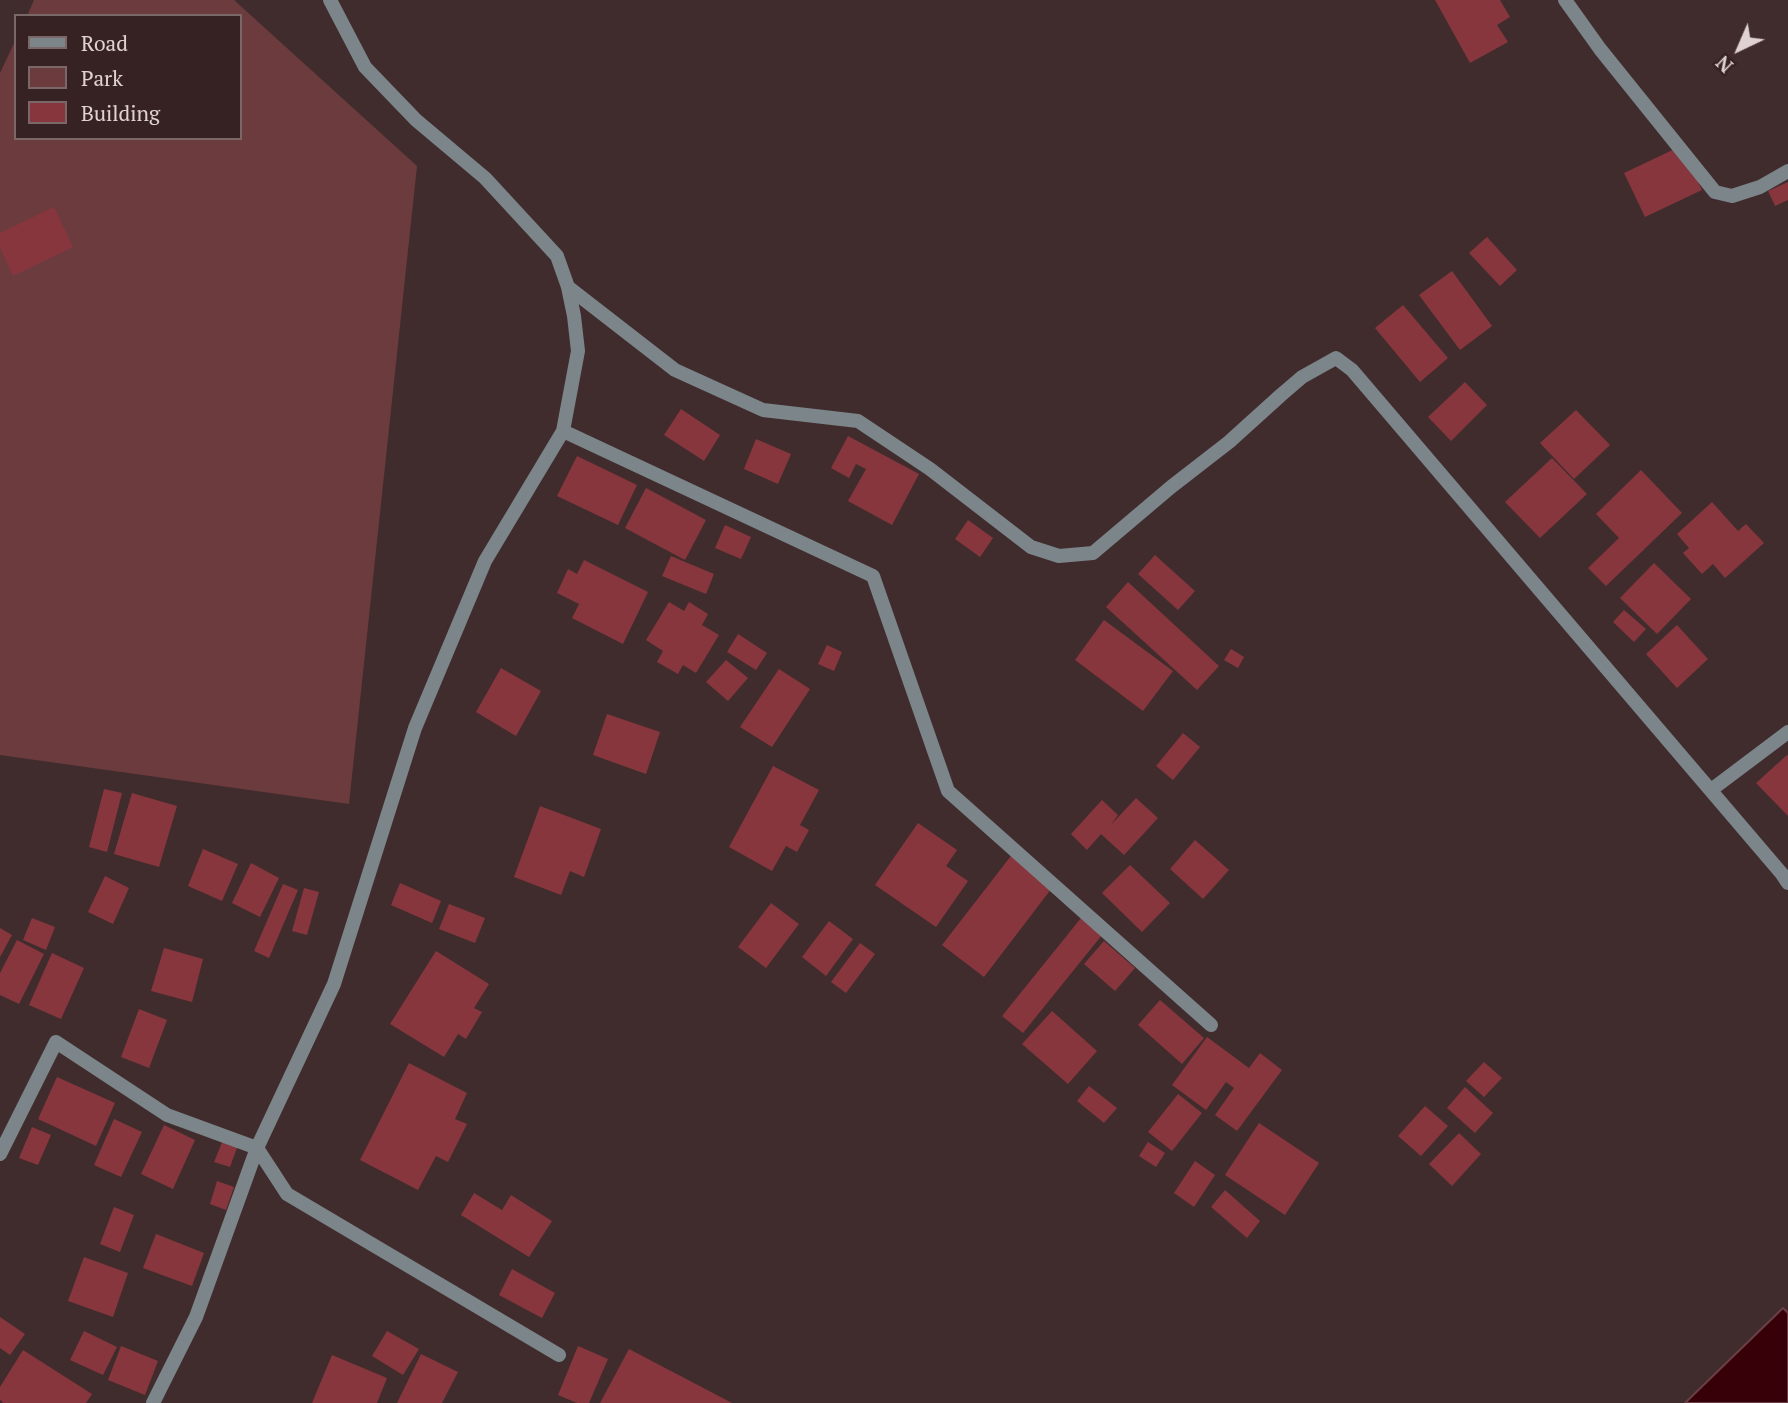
<!DOCTYPE html>
<style>
body{margin:0}
#map{position:relative;width:1788px;height:1403px;overflow:hidden;background:#412c2d;font-family:"PT Serif",serif}
canvas{display:block}
.legend{position:absolute;left:14px;top:14px;width:228px;height:126px;box-sizing:border-box;background:#362223;border:2px solid #7a6869;margin:0;padding:9px 12px;list-style:none;font-size:21px;color:#e0d2d2}
.legend li{display:flex;align-items:center;gap:14px;height:35px}
.legend b{width:35px;border:2px solid #7a6869}
.north{position:absolute;left:1704px;top:14px;width:70px;height:70px;-webkit-text-stroke:5px #362223;paint-order:stroke;rotate:224deg;font-size:19px;font-weight:700;line-height:28px;text-align:center;color:#e0d2d2}
.north::after{content:'';display:block;margin:auto;width:24px;height:32px;background:#e0d2d2;clip-path:polygon(50% 0,100% 100%,50% 72%,0 100%)}
</style>
<div id="map">
<canvas width="1788" height="1403"></canvas>
<ul class="legend">
<li><b style="height:9px;background:#7b858a"></b>Road</li>
<li><b style="height:19px;background:#6c3b3e"></b>Park</li>
<li><b style="height:19px;background:#87363d"></b>Building</li>
</ul>
<div class="north">N</div>
</div>
<script>
const c = document.querySelector('canvas').getContext('2d');
c.lineJoin = 'round';
function paint(path, color) { c.fillStyle = color; c.fill(path, 'evenodd'); }
function trace(path, color, width, dash) { c.strokeStyle = color; c.lineWidth = width; c.lineCap = dash ? 'butt' : 'round'; c.setLineDash(dash || []); c.stroke(path); }
paint(new Path2D(`
 M34,0H234L417,166L349,804L0,755V73L16,39V138H240V16H27Z`), '#6c3b3e');
const water = new Path2D(`
 M1783,1308L1788,1313V1403H1685Z`);
paint(water, '#370008');
trace(water, '#6a3f45', 2);
paint(new Path2D(`
 M1435,0H1500L1510,17L1497,25L1508,42L1470,63Z
 M1681,146L1702,190L1645,217L1624,173Z
 M1788,182V200L1775,206L1768,191Z
 M54,207L73,247L13,276L0,247V233Z
 M1487,237L1517,270L1500,286L1469,253Z
 M1452,271L1492,326L1460,350L1419,295Z
 M1403,305L1448,358L1420,382L1375,328Z
 M1465,382L1487,405L1451,441L1428,417Z
 M681,409L720,435L704,461L664,435Z
 M1576,410L1610,445L1574,479L1540,443Z
 M848,436L919,474L892,525L848,501L866,469L856,464L849,478L831,468Z
 M756,439L791,454L778,484L744,469Z
 M577,456L637,485L618,525L557,496Z
 M1552,458L1587,494L1540,538L1505,502Z
 M1641,470L1682,513L1606,586L1588,568L1619,538L1596,514Z
 M646,488L706,520L685,560L625,528Z
 M1712,502L1738,531L1746,524L1764,543L1725,578L1713,564L1702,574L1683,553L1689,548L1677,534Z
 M968,520L993,538L980,557L955,539Z
 M725,525L751,537L741,559L715,548Z
 M1155,555L1195,591L1178,610L1138,574Z
 M671,556L714,574L706,594L662,576Z
 M584,560L648,592L623,644L572,618L579,604L557,593L568,569L577,574Z
 M1654,563L1691,599L1657,634L1620,598Z
 M1128,582L1219,666L1197,690L1106,607Z
 M669,602L684,611L689,602L708,614L702,625L719,635L696,673L683,665L678,674L657,662L663,651L646,640Z
 M1624,610L1646,629L1634,642L1613,622Z
 M1104,620L1173,671L1143,711L1075,660Z
 M1677,625L1708,659L1677,688L1646,654Z
 M738,634L767,653L756,670L727,652Z
 M827,645L842,652L834,671L818,664Z
 M1231,649L1244,657L1238,668L1224,660Z
 M726,660L748,678L728,701L706,682Z
 M501,668L541,691L516,736L476,712Z
 M779,669L810,689L772,747L740,727Z
 M607,714L660,732L646,774L593,755Z
 M1183,733L1200,747L1173,780L1156,766Z
 M1787,755L1788,756V816L1756,783Z
 M773,766L819,790L800,825L809,830L797,852L786,846L772,871L729,847Z
 M104,789L122,793L107,852L89,847Z
 M132,793L177,806L159,867L114,854Z
 M1136,798L1158,818L1124,855L1101,834L1087,850L1071,834L1102,800L1118,815L1111,825Z
 M540,806L601,829L584,877L570,871L561,895L514,877Z
 M918,823L957,850L946,866L968,881L936,927L875,885Z
 M1195,840L1229,870L1203,899L1170,869Z
 M203,849L238,864L222,901L188,886Z
 M1014,852L1055,884L984,977L942,945Z
 M251,863L279,878L260,917L232,903Z
 M1130,865L1170,903L1142,932L1102,893Z
 M105,876L129,888L113,924L88,912Z
 M400,883L441,901L432,923L391,905Z
 M283,884L298,890L269,958L254,951Z
 M304,888L319,892L307,935L292,931Z
 M771,903L799,924L766,968L738,947Z
 M449,904L485,918L475,943L439,929Z
 M32,918L55,927L46,950L23,940Z
 M1081,918L1102,935L1023,1033L1002,1016Z
 M829,921L853,939L826,976L802,957Z
 M0,928L12,935L0,957Z
 M17,940L44,954L19,1004L0,995V973Z
 M1104,941L1135,968L1115,991L1084,964Z
 M860,943L875,954L846,993L831,982Z
 M164,948L203,959L192,1002L151,991Z
 M436,951L489,984L474,1008L482,1012L466,1039L458,1034L444,1057L390,1024Z
 M52,953L84,968L61,1019L29,1005Z
 M1160,1000L1204,1038L1182,1064L1138,1025Z
 M139,1009L167,1020L149,1068L121,1057Z
 M1052,1011L1097,1051L1068,1084L1022,1044Z
 M1207,1037L1249,1068L1260,1053L1282,1070L1237,1131L1215,1115L1234,1088L1226,1082L1206,1110L1172,1085Z
 M1484,1062L1502,1078L1484,1097L1466,1081Z
 M409,1063L467,1093L455,1119L467,1124L448,1162L436,1156L418,1190L360,1160Z
 M57,1077L115,1103L96,1146L38,1119Z
 M1089,1086L1117,1108L1104,1123L1077,1101Z
 M1465,1087L1493,1113L1475,1133L1447,1108Z
 M1178,1094L1202,1113L1172,1151L1148,1132Z
 M1425,1106L1448,1126L1421,1156L1398,1136Z
 M114,1119L142,1132L121,1177L94,1165Z
 M1259,1123L1319,1163L1285,1215L1225,1175Z
 M164,1125L195,1140L173,1189L141,1174Z
 M32,1127L51,1135L38,1165L19,1158Z
 M1459,1133L1481,1154L1452,1186L1429,1164Z
 M223,1140L238,1145L230,1167L214,1162Z
 M1148,1142L1165,1153L1156,1167L1139,1156Z
 M1195,1161L1215,1175L1194,1207L1174,1193Z
 M217,1181L234,1187L226,1210L210,1204Z
 M1225,1190L1260,1221L1247,1238L1211,1207Z
 M474,1193L502,1210L511,1195L552,1221L529,1257L461,1215Z
 M114,1207L134,1215L120,1252L100,1244Z
 M156,1234L204,1253L192,1286L143,1268Z
 M84,1257L128,1273L113,1317L68,1301Z
 M512,1269L555,1293L542,1318L499,1295Z
 M0,1317L25,1334L10,1355L0,1348Z
 M84,1331L117,1347L103,1375L70,1360Z
 M387,1331L419,1349L403,1375L372,1356Z
 M121,1346L158,1361L145,1395L108,1380Z
 M578,1346L608,1359L589,1403H577L558,1395Z
 M629,1349L732,1403H600Z
 M23,1350L92,1394L86,1403H2L3,1402L0,1400V1387Z
 M421,1354L458,1372L442,1403H397Z
 M332,1355L387,1378L377,1403H312Z`), '#87363d');
trace(new Path2D(`
 M1565,0L1600,49L1715,192L1732,196L1760,187L1788,171
 M568,287L675,370L763,410L858,421L930,469L1031,547L1059,556L1093,553L1171,487L1229,442L1281,395L1302,377L1336,358L1352,370L1782,874L1788,883
 M563,431L873,576L948,791L1211,1025
 M1711,790L1788,732
 M0,1154L56,1042L167,1115L257,1148L287,1194L559,1355
 M153,1403L196,1317L257,1148L334,984L415,728L485,561L563,431L578,351L574,316L568,287L557,256L485,178L416,120L365,67L330,0`), '#7b858a', 14);
</script>
